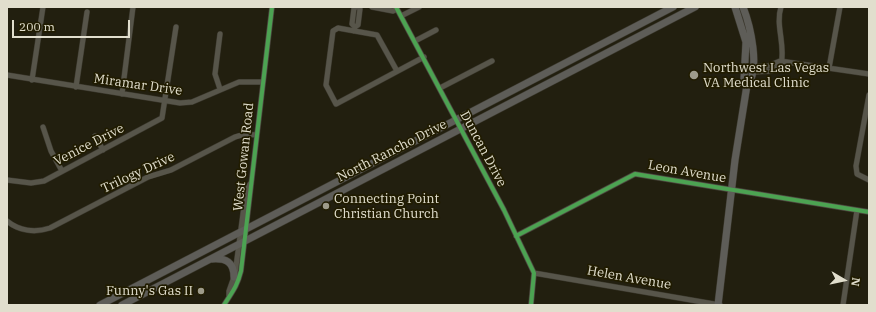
<!DOCTYPE html>
<style>
body{margin:0}
#map{position:relative;width:876px;height:312px;overflow:hidden;background:#221f0f;font-family:"IBM Plex Serif",serif}
canvas{display:block}
.frame{position:absolute;inset:0;border:8px solid #e1decd;pointer-events:none}
.north{position:absolute;left:824px;top:260px;width:40px;height:40px;-webkit-text-stroke:3px #211c00;paint-order:stroke;rotate:99deg;font-size:11px;font-weight:700;line-height:16px;text-align:center;color:#e1decd}
.north::after{content:'';display:block;margin:auto;width:14px;height:18px;background:#e1decd;clip-path:polygon(50% 0,100% 100%,50% 72%,0 100%)}
.scale{position:absolute;left:12px;top:20px;width:118px;height:18px;box-sizing:border-box;border:2px solid #e1decd;border-top:0;padding-left:5px;font-size:12px;line-height:14px;white-space:nowrap;color:#e1decd;-webkit-text-stroke:3px #211c00;paint-order:stroke}
</style>
<div id="map">
<canvas width="876" height="312"></canvas>
<div class="frame"></div>
<div class="north">N</div>
<div class="scale">200 m</div>
</div>
<script>
const c = document.querySelector('canvas').getContext('2d');
c.lineJoin = 'round';
function trace(path, color, width, dash) { c.strokeStyle = color; c.lineWidth = width; c.lineCap = dash ? 'butt' : 'round'; c.setLineDash(dash || []); c.stroke(path); }
function label(font, color, halo, rows, align = 'center') {
  c.font = font + ' "IBM Plex Serif",serif'; c.lineWidth = 3.5; c.setLineDash([]); c.textBaseline = 'middle'; c.strokeStyle = halo; c.fillStyle = color; for (const [text, x, y, turn = 0] of rows) {
    c.save(); c.translate(x, y); c.rotate((+turn || 0) * Math.PI / 180); c.textAlign = isNaN(turn) ? turn : align; if (halo) c.strokeText(text, 0, 0); c.fillText(text, 0, 0); c.restore();
  }
}
const minor = new Path2D(`
 M372,7L393,11L397,9
 M396,7L504,210L534,273L531,305
 M401,16L419,7
 M355,27L352,24L354,8L357,7
 M354,31L355,27L358,25L360,9L359,7
 M220,34L215,74L220,89
 M415,41L436,30
 M753,66H768L780,61L869,74
 M829,68L840,7
 M397,71L377,35L338,28L333,31L326,85L336,104L424,57
 M752,72L772,71L781,65C786,46 775,25 781,7
 M7,75L180,103L192,102L239,82H262
 M32,80L43,7
 M76,87L87,12
 M440,88L492,61
 M122,94L133,7
 M869,95L856,166L857,174L869,180
 M43,127L51,151L62,171
 M95,136L103,150
 M7,180L31,183L44,181L162,118L176,27
 M7,221C19,231 35,233 50,228L148,177L171,170L235,137L245,134L256,135
 M516,236L635,174L869,212
 M534,273L720,305
 M229,296V291L235,274L246,191L250,184
 M224,305C232,292 237,287 241,271L272,7
 M843,305L857,210`);
const major = new Path2D(`
 M743,7C750,25 761,70 747,85
 M212,259C226,258 234,262 234,277
 M100,305L673,7
 M122,305L695,7
 M718,305L735,160L747,85L744,79L746,42L735,7`);
trace(minor, '#3b382d', 6);
trace(major, '#3b382d', 8);
trace(minor, '#57554a', 5);
trace(major, '#5e5d58', 7);
trace(new Path2D(`
 M396,7L504,210L534,273L531,305
 M516,236L635,174L869,212
 M224,305C232,292 237,287 241,271L272,7`), '#4ca352', 4);
for (const [x, y, r, color] of [
 [694,75,5,"#9e9b8a"],
 [326,206,4,"#9e9b8a"],
 [201,291,4,"#9e9b8a"]
]) { const dot = new Path2D(); dot.arc(x, y, r, 0, 2 * Math.PI); c.fillStyle = color; c.fill(dot); trace(dot, '#211c00', 1.5); }
label('13px', '#e1decd', '#211c00', [
 ["Northwest Las Vegas",703,68],
 ["VA Medical Clinic",703,83],
 ["Connecting Point",334,199],
 ["Christian Church",334,214],
 ["Funny's Gas II",193,291,"right"]
], 'left');
label('13px', '#e1decd', '#211c00', [
 ["Miramar Drive",138,85,8],
 ["Venice Drive",89,145,-27],
 ["Duncan Drive",483,149,62],
 ["North Rancho Drive",392,151,-27],
 ["West Gowan Road",244,157,-84],
 ["Leon Avenue",687,172,10],
 ["Trilogy Drive",138,173,-25],
 ["Helen Avenue",629,278,10]
]);
</script>
